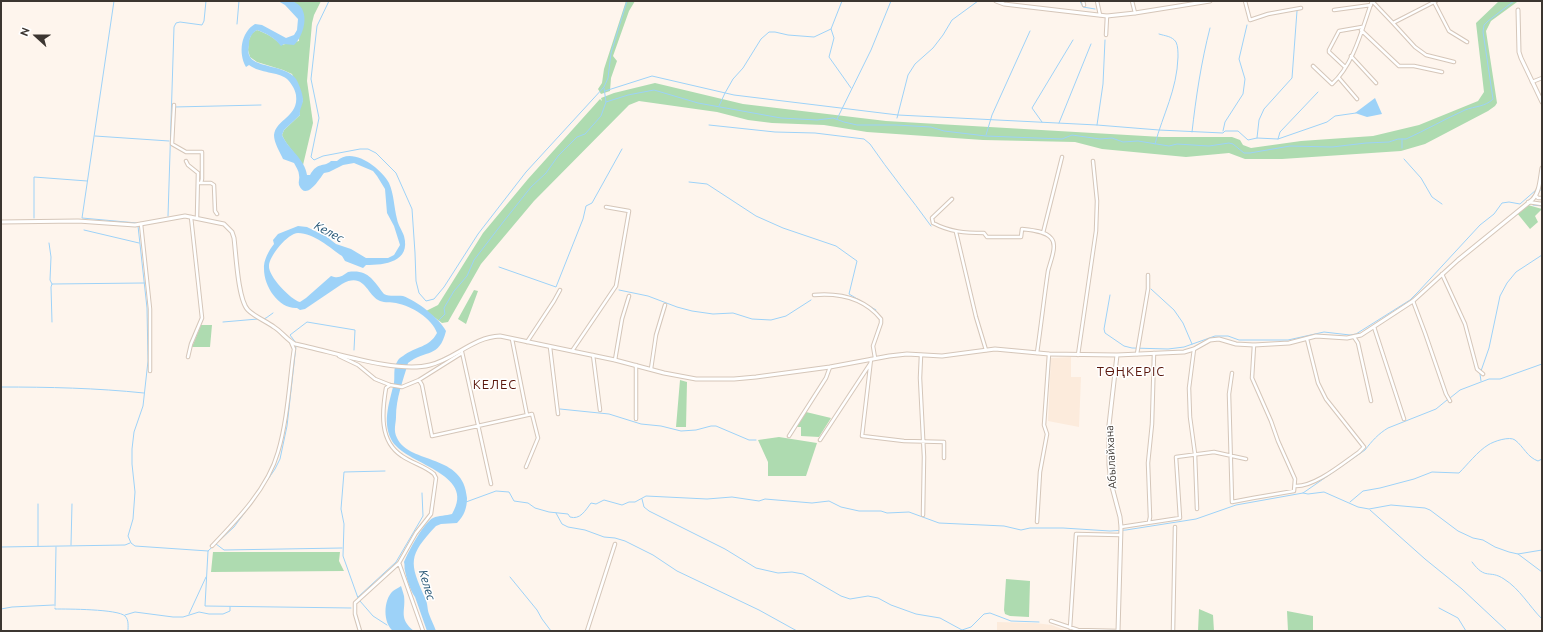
<!DOCTYPE html>
<meta charset="utf-8">
<style>
body{margin:0}
#map{position:relative;width:1543px;height:632px;overflow:hidden;background:#fef5ed;font-family:Ubuntu,sans-serif}
canvas{display:block}
.frame{position:absolute;inset:0;border:2px solid #3c3631;pointer-events:none}
.north{position:absolute;left:16px;top:16px;width:40px;height:40px;-webkit-text-stroke:3px #fff;paint-order:stroke;rotate:291deg;font-size:11px;font-weight:700;line-height:16px;text-align:center;color:#3c3631}
.north::after{content:'';display:block;margin:auto;width:14px;height:18px;background:#3c3631;clip-path:polygon(50% 0,100% 100%,50% 72%,0 100%)}
</style>
<div id="map">
<canvas width="1543" height="632"></canvas>
<div class="frame"></div>
<div class="north">N</div>
</div>
<script>
const c = document.querySelector('canvas').getContext('2d');
c.lineJoin = 'round';
function paint(path, color) { c.fillStyle = color; c.fill(path, 'evenodd'); }
function trace(path, color, width, dash) { c.strokeStyle = color; c.lineWidth = width; c.lineCap = dash ? 'butt' : 'round'; c.setLineDash(dash || []); c.stroke(path); }
function label(font, color, halo, rows, align = 'center') {
  c.font = font + ' Ubuntu,sans-serif'; c.lineWidth = 3; c.setLineDash([]); c.textBaseline = 'middle'; c.strokeStyle = halo; c.fillStyle = color; for (const [text, x, y, turn = 0] of rows) {
    c.save(); c.translate(x, y); c.rotate((+turn || 0) * Math.PI / 180); c.textAlign = isNaN(turn) ? turn : align; if (halo) c.strokeText(text, 0, 0); c.fillText(text, 0, 0); c.restore();
  }
}
paint(new Path2D(`
 M1071,357V377H1081L1079,427L1048,421L1051,358Z
 M997,622L1035,623L1052,625L1067,631H997Z`), '#fcebdc');
paint(new Path2D(`
 M292,1H321L314,15L312,23L307,81L313,123L303,165C297,155 286,145 282,135L284,130L300,115L299,111L303,100L292,74L283,70L257,62L250,57L248,50L249,40L252,33L257,30C266,33 275,38 281,45L299,41L300,7Z
 M626,1H635L629,11L613,56L617,61L611,78L610,91L601,94L598,89L602,83L604,69Z
 M1499,1H1517V2L1491,21L1486,31L1497,103L1495,106L1488,111L1425,144L1401,151L1282,159H1245L1229,153L1186,157L1102,149L1075,142L983,140L867,132L824,125L772,123L748,120L717,112L639,101L629,105L534,201L481,264L448,322L442,323L426,311L438,305L483,233L528,179L600,99L602,101L601,98L614,93L655,83L743,104L886,121L1162,137H1232L1240,140L1243,145L1251,148L1301,141L1373,136L1419,125L1478,101L1484,92L1476,23Z
 M1528,205L1542,209L1535,216L1538,222L1530,229L1517,213Z
 M474,290L478,291L466,324L458,319Z
 M201,325H212L210,347H192Z
 M680,380L687,382L686,427H676Z
 M806,412L831,418L819,437L801,436V427H797Z
 M779,437L817,443L806,476H768V462L758,440Z
 M213,552H340L339,561L344,571L211,572Z
 M1006,579L1030,581L1029,617L1010,616L1005,614L1004,610Z
 M1199,609L1213,615L1214,631H1198Z
 M1287,611L1313,616V631H1288Z`), '#aedbb0');
paint(new Path2D(`
 M278,1C282,1 287,0 291,1C312,6 305,35 294,45L284,44L281,46C275,38 266,33 257,30C251,34 249,38 249,45C248,49 248,54 250,57C257,68 286,65 296,79C299,84 303,94 303,100C303,105 299,109 300,115L284,130L282,135C288,149 305,159 307,175H310C318,161 323,168 331,161H337C352,146 381,168 389,183C394,194 394,208 397,219C398,225 402,230 404,236C411,262 385,265 366,265L363,268L345,261L342,256C330,248 314,233 298,233C288,233 269,256 269,266C268,276 291,300 300,302L306,298L331,276C339,279 342,276 348,272C368,269 373,280 384,294C390,297 397,295 403,296C417,301 439,318 446,331C439,359 426,349 408,363C403,381 396,398 396,417C396,424 393,430 397,438C410,465 464,453 467,498C467,508 464,516 457,523L441,524L436,526C408,556 409,562 425,598C428,603 427,609 429,614C431,620 434,625 436,631H427L415,597C410,590 407,580 405,571C404,568 405,565 404,562C408,552 424,522 433,518C439,515 446,516 452,514C478,472 403,465 391,439C382,421 390,400 394,383C395,376 393,368 397,362C398,359 401,357 403,356C416,346 429,348 437,333C432,318 411,306 396,303C391,302 385,303 380,301C367,296 365,271 342,284L305,309L300,310L297,308C279,309 264,287 264,269C263,261 269,250 274,244L273,240L278,234L298,226L307,227L327,237L336,244L351,249L366,258H388L394,255L400,245L394,226L387,213L385,189L377,176L373,171L354,163L343,165L329,172L324,173C320,178 306,202 299,185C298,182 300,178 299,175C299,171 296,167 294,163L283,159C280,152 274,143 274,135C276,119 299,117 296,95C295,89 291,83 287,79C277,71 261,74 249,65L246,67C238,53 241,32 255,24L262,25L286,38L294,35L297,30L298,19L285,5Z
 M1375,98L1382,114L1367,117L1355,113Z
 M401,586C402,589 403,592 404,596C406,611 398,618 414,631H393C383,623 383,600 393,591C395,589 399,588 401,586Z`), '#9dd2f8');
trace(new Path2D(`
 M114,1L82,218L137,223
 M329,1L317,26L311,79L319,118L311,157L314,160L323,156L360,149H368L376,153L396,173L412,209L415,253L416,281L419,293L426,301L434,299L444,287L478,234L526,172L604,87L608,78L611,53L627,1
 M842,1L831,29L834,38L829,57L851,88
 M1080,1L1083,7L1095,9
 M237,24L239,1
 M605,91L652,76L734,95L898,115L1097,125L1159,130L1223,133L1225,131H1238L1248,140L1257,138L1278,139L1327,122L1335,116L1356,113
 M606,102L628,95L654,90L698,103L781,118L817,120L833,118L844,122L857,125H896L931,127L944,131L986,136L1062,139L1072,135L1100,139L1112,138L1123,142L1138,141L1169,146L1177,144L1209,146L1229,143L1233,144L1244,153H1250L1290,146L1332,147L1366,143L1389,142L1398,139H1406C1426,130 1445,119 1465,110C1475,106 1485,107 1493,99L1483,32L1484,25L1488,21L1514,1
 M719,106L725,93L733,79L743,68L761,39L769,32H775L788,35L814,37L831,29
 M174,107L261,105
 M897,118L908,75L915,64L933,48L943,35L952,20L978,1
 M837,119L871,50L891,1
 M1042,122L1032,108L1073,40
 M1059,123L1091,44
 M709,125L775,132L815,133L864,139L870,144C889,172 911,198 931,226
 M1097,125L1103,84L1105,40
 M1223,131L1225,122L1243,94L1245,79L1239,59L1247,25
 M1192,132C1196,97 1201,63 1210,28
 M986,135L992,115L1030,31
 M95,136L169,141
 M1257,138L1259,120L1264,109L1292,78L1297,11
 M1278,139L1280,132L1318,92
 M1155,144C1163,114 1177,90 1178,57C1178,52 1178,46 1176,42C1172,36 1165,36 1159,34
 M1402,148V139
 M1404,159L1421,178L1432,197L1442,204
 M689,182L707,184L756,216L783,228L836,246L857,261L849,294L876,310
 M1540,190H1542
 M1533,205L1542,206
 M168,216L174,27L176,23L180,22L202,25L204,21L206,1
 M34,218V177L87,181
 M138,226L147,308L148,361L143,406L134,432L132,449V464L135,492L133,519L128,536L131,543L135,546L208,551
 M84,230L139,243
 M49,243L51,257L50,280L52,284
 M499,267L556,287L583,219L586,206L592,203L622,149
 M1151,289L1174,310L1183,323L1192,344
 M619,290L648,296L677,307L692,311L713,314L733,313L752,319L771,320L786,316L811,300
 M1110,295L1104,329L1105,333L1124,346L1132,348L1168,349L1184,347L1215,336H1228L1239,340H1288L1324,332L1350,335L1356,334L1410,300L1418,292L1480,225L1494,214L1502,203L1509,202L1520,204L1536,190
 M263,319L266,318L273,313
 M439,320L445,314L444,308L454,291L467,276L474,260L504,221L531,187L546,173L558,156L577,137L585,134L601,116L606,102L604,88
 M52,322L51,287L52,284L144,283
 M223,322L258,319
 M296,343L290,335L307,322L355,330L354,350
 M1481,371L1489,348L1500,296L1507,283L1516,272L1542,255
 M1480,374L1481,381
 M1,387C49,387 96,388 144,393
 M1450,398L1460,390L1481,382L1489,379H1500L1542,364
 M560,409L609,414L641,424L661,426L681,431L696,430L711,426H716L749,440H756
 M262,488L275,469L280,459L287,426L296,346
 M1303,493L1308,494L1324,492L1358,507L1369,509L1391,505L1425,508L1430,510L1458,531L1473,538L1483,540L1495,547L1509,552L1518,554L1542,550
 M257,496L234,527L208,551L205,606L351,608
 M642,499L644,507L649,511L725,549L756,568L778,573L792,572L803,574L841,596L850,599L868,596L878,598L891,605L916,614L940,618L962,630L971,627L984,614L990,613L1011,621L1039,622
 M466,502L496,491L509,492L514,501L528,503L535,508L549,512L568,514L570,517C580,520 585,511 591,503L596,504L604,500L622,505L629,502H635L646,496L707,499L732,497L759,501L765,499L812,503L829,501L841,507L859,511H881L887,513L909,512L939,523L1004,526L1021,530L1030,528H1063L1110,531L1126,530L1196,519L1236,505L1303,493L1365,450C1372,441 1378,434 1388,428L1436,409L1447,400
 M1350,502L1363,491L1380,488L1414,479L1432,472L1459,473C1467,465 1478,451 1488,445C1494,441 1510,436 1515,440C1524,447 1527,457 1538,461L1542,459
 M1370,510L1425,559L1462,589L1507,631
 M556,513L562,524L568,527L585,530L604,537L615,538L625,541L653,555L677,571L759,610L797,631
 M216,544L224,550L342,548
 M71,545L72,504
 M38,546V504
 M1,547L125,545L130,543
 M1518,554L1542,572
 M1472,562C1486,581 1489,569 1504,579C1520,589 1529,606 1542,619
 M510,577L537,610L542,619L551,631
 M358,597L396,562L423,516L422,493
 M358,598L343,556L344,524L341,509L344,472L385,471
 M360,601L373,616L387,625
 M55,606L56,547
 M55,608V609C67,609 118,609 125,616C129,620 128,626 128,631
 M1439,608L1458,618L1466,631
 M1,609L12,607L54,605
 M189,614L206,577
 M125,615L135,612L173,617H183L199,612L209,614H223L230,611V607`), '#9dd2f8', 1);
const minor = new Path2D(`
 M1083,1L1084,5
 M1097,1L1100,15
 M1132,1L1135,13
 M1245,1L1250,20L1268,14L1301,8
 M1372,1L1393,23L1436,1
 M1434,2L1449,31L1467,42
 M1334,10L1371,5
 M1393,23L1415,47L1426,55L1454,62
 M1361,30L1399,66H1414L1442,72
 M1106,35L1107,16
 M1351,56L1376,83
 M1313,66L1332,84C1354,64 1362,29 1372,1
 M1345,67L1329,52V50L1339,31L1362,27
 M1339,78L1357,99
 M1532,82L1542,78
 M174,105L172,144L186,152H202V179L201,183H198
 M186,161L188,165L198,173L197,217
 M201,183H211L214,185L215,211L217,214
 M1536,196L1538,198H1542
 M952,199L932,218L933,223C950,232 965,233 984,233L987,237H1021L1022,229C1031,230 1045,231 1051,238C1058,245 1050,262 1048,271C1044,298 1041,326 1037,353
 M1528,202L1542,204
 M141,224L150,309V371
 M956,232L976,317L986,350
 M1043,233L1062,157
 M1442,274L1465,324L1477,369L1483,374
 M814,295C838,293 864,298 881,319V323L873,346L875,358
 M1413,301L1425,333L1446,394L1450,401
 M1374,327L1404,419
 M1354,337L1358,343L1371,401
 M512,339L527,415
 M527,342L554,301L560,290
 M550,347L558,414
 M1194,349L1189,388L1190,417L1195,454L1197,509
 M572,351L616,286L629,211L606,207
 M462,352L491,484
 M1137,354L1148,289V275
 M593,355L600,410
 M921,355L920,378L924,457L923,515
 M1078,355L1096,231L1097,201L1093,161
 M339,356L358,365L375,379L390,385L402,387L419,380L462,353
 M188,357L191,344L202,318L191,217
 M871,359L862,436L904,441L944,442V458
 M615,360L622,319L629,296
 M636,365V419
 M651,369L656,335L665,305
 M1232,373L1229,394L1232,502L1253,498L1294,491L1295,479L1278,441L1271,421L1252,378L1254,345
 M419,380L422,385L432,436L532,414L538,438L526,467
 M789,436L826,378L830,367
 M820,440L870,364
 M1295,486C1315,487 1343,463 1359,452L1364,447L1326,399L1318,383L1307,339
 M1037,522L1040,472L1047,434L1044,425L1049,354
 M1149,522L1150,517L1148,463L1152,424L1154,353
 M1121,527L1180,518L1176,457L1214,452L1246,459
 M212,546C237,520 268,488 278,452C287,422 289,387 293,356L294,349L291,342
 M399,563L423,631
 M1051,621L1078,630L1118,631
 M1070,628L1076,534L1120,535
 M360,631L355,614V603L399,563L416,533L431,514L436,478L434,474C425,466 412,463 402,456C379,441 382,412 386,388L390,385
 M587,631L615,544
 M1173,631L1175,527`);
const tertiary = new Path2D(`
 M996,1L1004,4L1107,16L1135,13L1210,1`);
const secondary = new Path2D(`
 M1518,10L1519,52L1521,58L1542,102
 M1,222L78,221L135,225L185,216L224,224L232,232L234,238C236,254 238,300 248,310C255,317 266,321 274,327C282,332 287,340 295,344C331,351 396,374 430,365C455,359 473,337 500,336L615,360L664,373L696,379H734L756,377L830,367L889,356L907,354L942,356L995,349L1049,354L1117,355L1184,352L1194,349L1210,340L1219,339L1236,344L1254,345L1289,343L1316,336L1347,338L1361,335L1413,301L1458,260L1532,200C1540,192 1540,179 1542,168
 M1117,355L1109,425V465L1111,483L1120,517L1121,527L1118,631`);
trace(minor, '#d5c6b9', 4.5);
trace(tertiary, '#d5c6b9', 5);
trace(secondary, '#d5c6b9', 5);
trace(minor, '#fff', 2.5);
trace(tertiary, '#fff', 3);
trace(secondary, '#fff', 3);
label('11px', '#3c3631', '#fff', [
 ["Абылайхана",1111,457,-93]
]);
label('italic 12px', '#1e5070', '#fff', [
 ["Келес",329,232,28],
 ["Келес",427,585,73]
]);
c.letterSpacing = '1px';
label('13px', '#5a170c', '#fff', [
 ["ТӨҢКЕРІС",1131,372],
 ["КЕЛЕС",495,385]
]);
c.letterSpacing = '0px';
</script>
